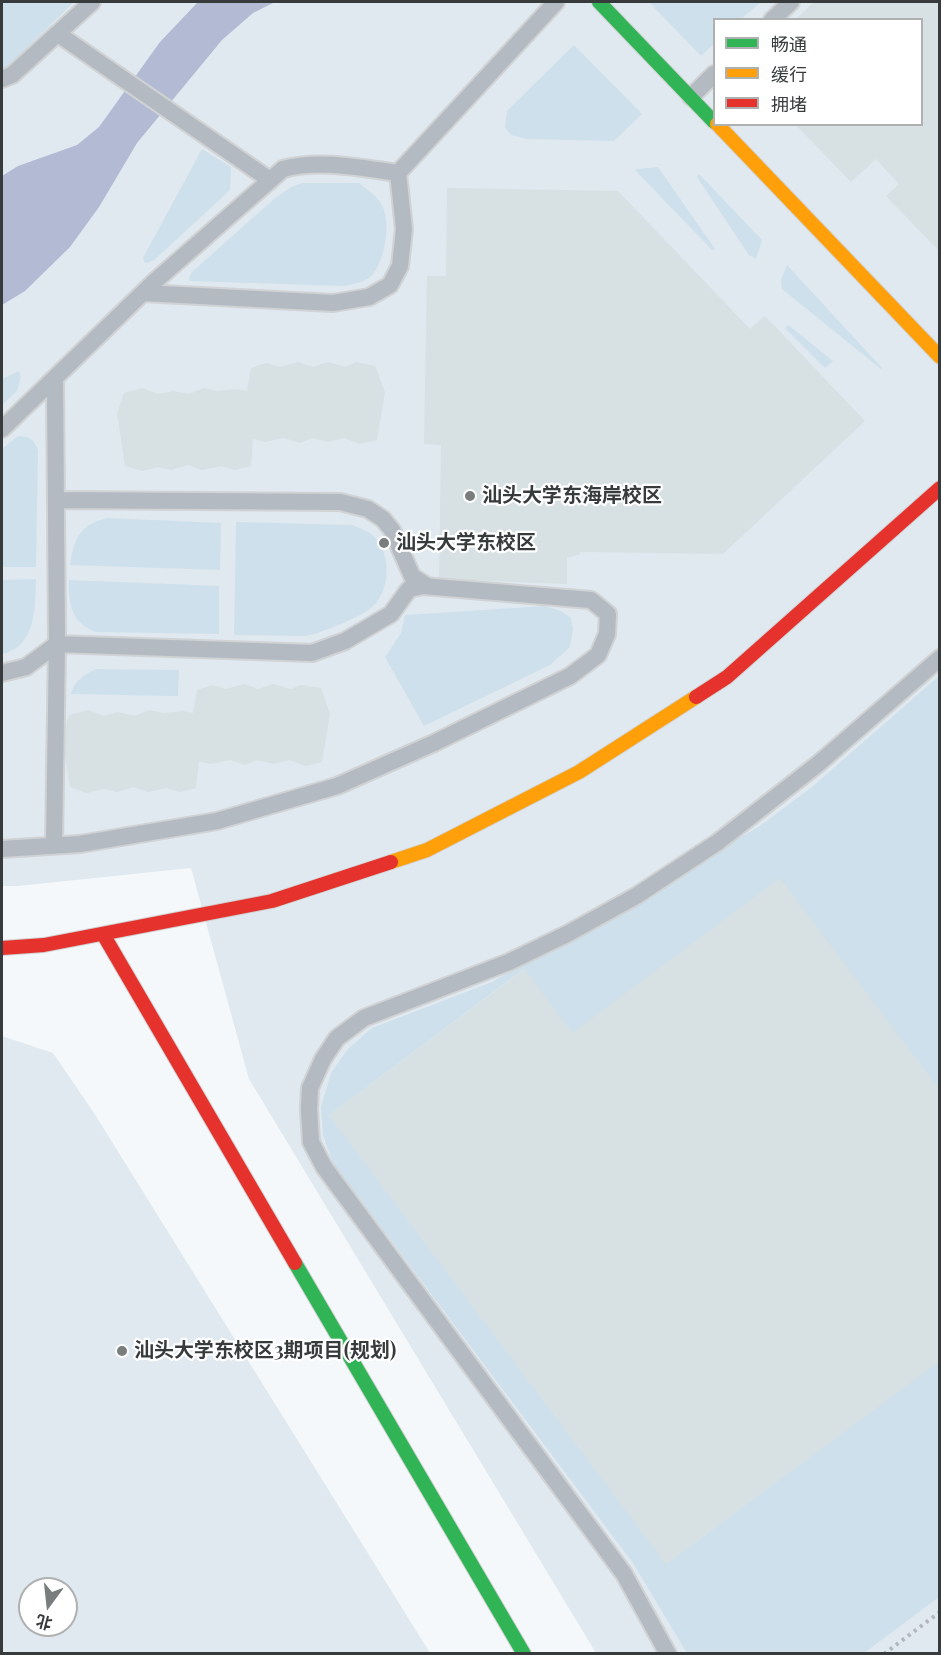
<!DOCTYPE html>
<meta charset="utf-8">
<style>
body{margin:0}
#map{position:relative;width:941px;height:1655px;overflow:hidden;background:#f5f8fa;font-family:"Playfair Display","Noto Sans SC",serif}
canvas{display:block}
.frame{position:absolute;inset:0;border:3px solid #383b3c;pointer-events:none}
.legend{position:absolute;left:713px;top:18px;width:210px;height:108px;box-sizing:border-box;background:#fff;border:2px solid #afb1b1;margin:0;padding:8px 10px;list-style:none;font-size:18px;color:#383b3c}
.legend li{display:flex;align-items:center;gap:12px;height:30px}
.legend b{width:30px;border:2px solid #afb1b1}
.north{position:absolute;left:18px;top:1577px;width:60px;height:60px;box-sizing:border-box;background:#fff;border:2px solid #afb1b1;border-radius:50%;rotate:195deg;font-size:16px;font-weight:700;line-height:24px;text-align:center;color:#383b3c}
.north::after{content:'';display:block;margin:auto;width:21px;height:27px;background:#7a7d7e;clip-path:polygon(50% 0,100% 100%,50% 72%,0 100%)}
</style>
<div id="map">
<canvas width="941" height="1655"></canvas>
<div class="frame"></div>
<ul class="legend">
<li><b style="height:8px;background:#30b455"></b>畅通</li>
<li><b style="height:8px;background:#ff9f0a"></b>缓行</li>
<li><b style="height:8px;background:#e5322d"></b>拥堵</li>
</ul>
<div class="north">北</div>
</div>
<script>
const c = document.querySelector('canvas').getContext('2d');
c.lineJoin = 'round';
function paint(path, color) { c.fillStyle = color; c.fill(path, 'evenodd'); }
function trace(path, color, width, dash) { c.strokeStyle = color; c.lineWidth = width; c.lineCap = dash ? 'butt' : 'round'; c.setLineDash(dash || []); c.stroke(path); }
function label(font, color, halo, rows, align = 'center') {
  c.font = font + ' "Playfair Display","Noto Sans SC",serif'; c.lineWidth = 4.5; c.setLineDash([]); c.textBaseline = 'middle'; c.strokeStyle = halo; c.fillStyle = color; for (const [text, x, y, turn = 0] of rows) {
    c.save(); c.translate(x, y); c.rotate((+turn || 0) * Math.PI / 180); c.textAlign = isNaN(turn) ? turn : align; if (halo) c.strokeText(text, 0, 0); c.fillText(text, 0, 0); c.restore();
  }
}
paint(new Path2D(`
 M2,2H939V1653H596L249,1079L191,868L18,886H2ZM714,20H922V124H714Z
 M2,1036L53,1053L94,1113L430,1653H2ZM30,1589H66V1625H30Z`), '#e0e9ef');
paint(new Path2D(`
 M2,2H74L10,64L2,69Z
 M649,2H761L741,19L714,20V44L701,56Z
 M574,45L642,114L614,141L526,139L511,135L505,127L507,111Z
 M202,149L231,167L230,190L153,261L145,263L143,258Z
 M658,167L715,249L712,250L635,170L636,169Z
 M699,174L762,240L756,259L749,255L697,177Z
 M302,183H359C366,189 375,194 380,202C392,219 386,263 370,277C363,283 353,284 344,286L190,281L189,278L192,272L274,199L291,187Z
 M787,265L882,368L881,369L782,289L781,280Z
 M788,325L833,361L825,368L785,328Z
 M19,371L21,376L17,391L2,405V379Z
 M18,436C29,436 34,439 38,450L36,567H2V449Z
 M107,518L221,523L220,570L70,565C74,539 79,525 107,518Z
 M236,522L352,525C360,528 371,532 376,539C391,557 390,588 374,605C363,617 331,628 315,634L304,636L234,635Z
 M36,579C35,609 36,646 2,654V580Z
 M69,580L219,586V634L96,632C72,623 68,605 69,580Z
 M544,606L561,611L571,618L573,629L570,647L550,665L424,726L385,657L401,633L405,615Z
 M96,669L179,670L178,696L71,694C74,681 84,675 96,669Z
 M939,676V1090L572,1033L524,969L329,1115L666,1564L939,1361V1597L864,1653H687L633,1563L333,1163L323,1135L321,1107L331,1073L348,1049L372,1028L492,982L760,826L812,787Z`), '#cee0eb');
paint(new Path2D(`
 M198,2H275L253,13L222,40L137,143L99,207L70,247L25,291L2,305V176L18,166L77,145L99,127L160,42Z`), '#b3bbd4');
paint(new Path2D(`
 M814,2H940V252L886,196L899,184L876,159L851,182L795,124H922V20H795Z
 M447,188L618,191L750,329L765,316L865,421L723,554L580,552V554L567,558V584L439,579L441,445L424,444L427,276H446Z
 M298,362L313,367L328,362L345,367L356,362L375,366L385,392L377,440L360,444L344,438L328,442L312,438L300,443L284,438L265,442L253,439L251,466L235,470L221,466L202,470L188,465L171,470L158,467L142,471L125,466L117,413L124,393L142,388L158,394L173,391L189,394L204,388L217,391L237,389L247,391L251,368L266,363L280,367Z
 M244,684L258,689L273,684L291,689L301,685L321,688L330,714L322,762L306,766L289,760L274,764L257,760L245,765L230,760L210,764L199,761L196,788L180,792L166,788L148,792L134,787L117,792L104,789L87,793L70,787L62,735L69,715L88,710L104,716L118,712L134,716L150,710L163,713L183,711L193,713L197,690L212,685L226,689Z
 M780,878L940,1090V1361L666,1564L329,1115L525,969L572,1033Z`), '#d7e0e3');
const lane = new Path2D(`
 M772,20L791,2
 M58,34L270,180
 M2,79L12,75L92,2
 M691,97L714,74
 M143,293L333,303L369,297L390,285L400,266L404,229L398,173
 M2,429L154,282L283,169C319,159 361,168 398,173L556,2
 M56,500L340,502L368,509L383,519L392,530L412,576L427,586
 M2,673L26,667L57,644L312,653L345,641L391,614L409,589L423,586L591,600L608,614L607,634L598,655L570,676L434,743L337,786L217,821L80,844L2,849
 M54,845L57,644L55,378
 M668,1654L624,1574L324,1167L311,1142L309,1109L310,1088L323,1059L337,1038L364,1018L509,962L569,933L636,896L718,842L818,764L940,658`);
const fast = new Path2D(`
 M599,2L714,122
 M295,1263L524,1654`);
const slow = new Path2D(`
 M717,124L940,357
 M391,862L427,850L579,772L696,697`);
const jam = new Path2D(`
 M696,697L727,677L940,488
 M103,934L295,1263
 M2,948L44,945L272,901L391,862`);
trace(lane, '#d0d2d3', 20);
trace(fast, '#d0d2d3', 16);
trace(slow, '#d0d2d3', 16);
trace(jam, '#d0d2d3', 16);
trace(new Path2D(`
 M884,1654L940,1612`), '#b2b7bd', 4, [3, 4.5]);
trace(lane, '#b3bac2', 16);
trace(fast, '#30b455', 14);
trace(slow, '#ff9f0a', 14);
trace(jam, '#e5322d', 14);
for (const [x, y, r, color] of [
 [470,496,6,"#7a7d7e"],
 [384,543,6,"#7a7d7e"],
 [122,1351,6,"#7a7d7e"]
]) { const dot = new Path2D(); dot.arc(x, y, r, 0, 2 * Math.PI); c.fillStyle = color; c.fill(dot); trace(dot, '#fff', 2); }
label('bold 20px', '#383b3c', '#fff', [
 ["汕头大学东海岸校区",482,496],
 ["汕头大学东校区",396,543],
 ["汕头大学东校区3期项目(规划)",134,1351]
], 'left');
</script>
